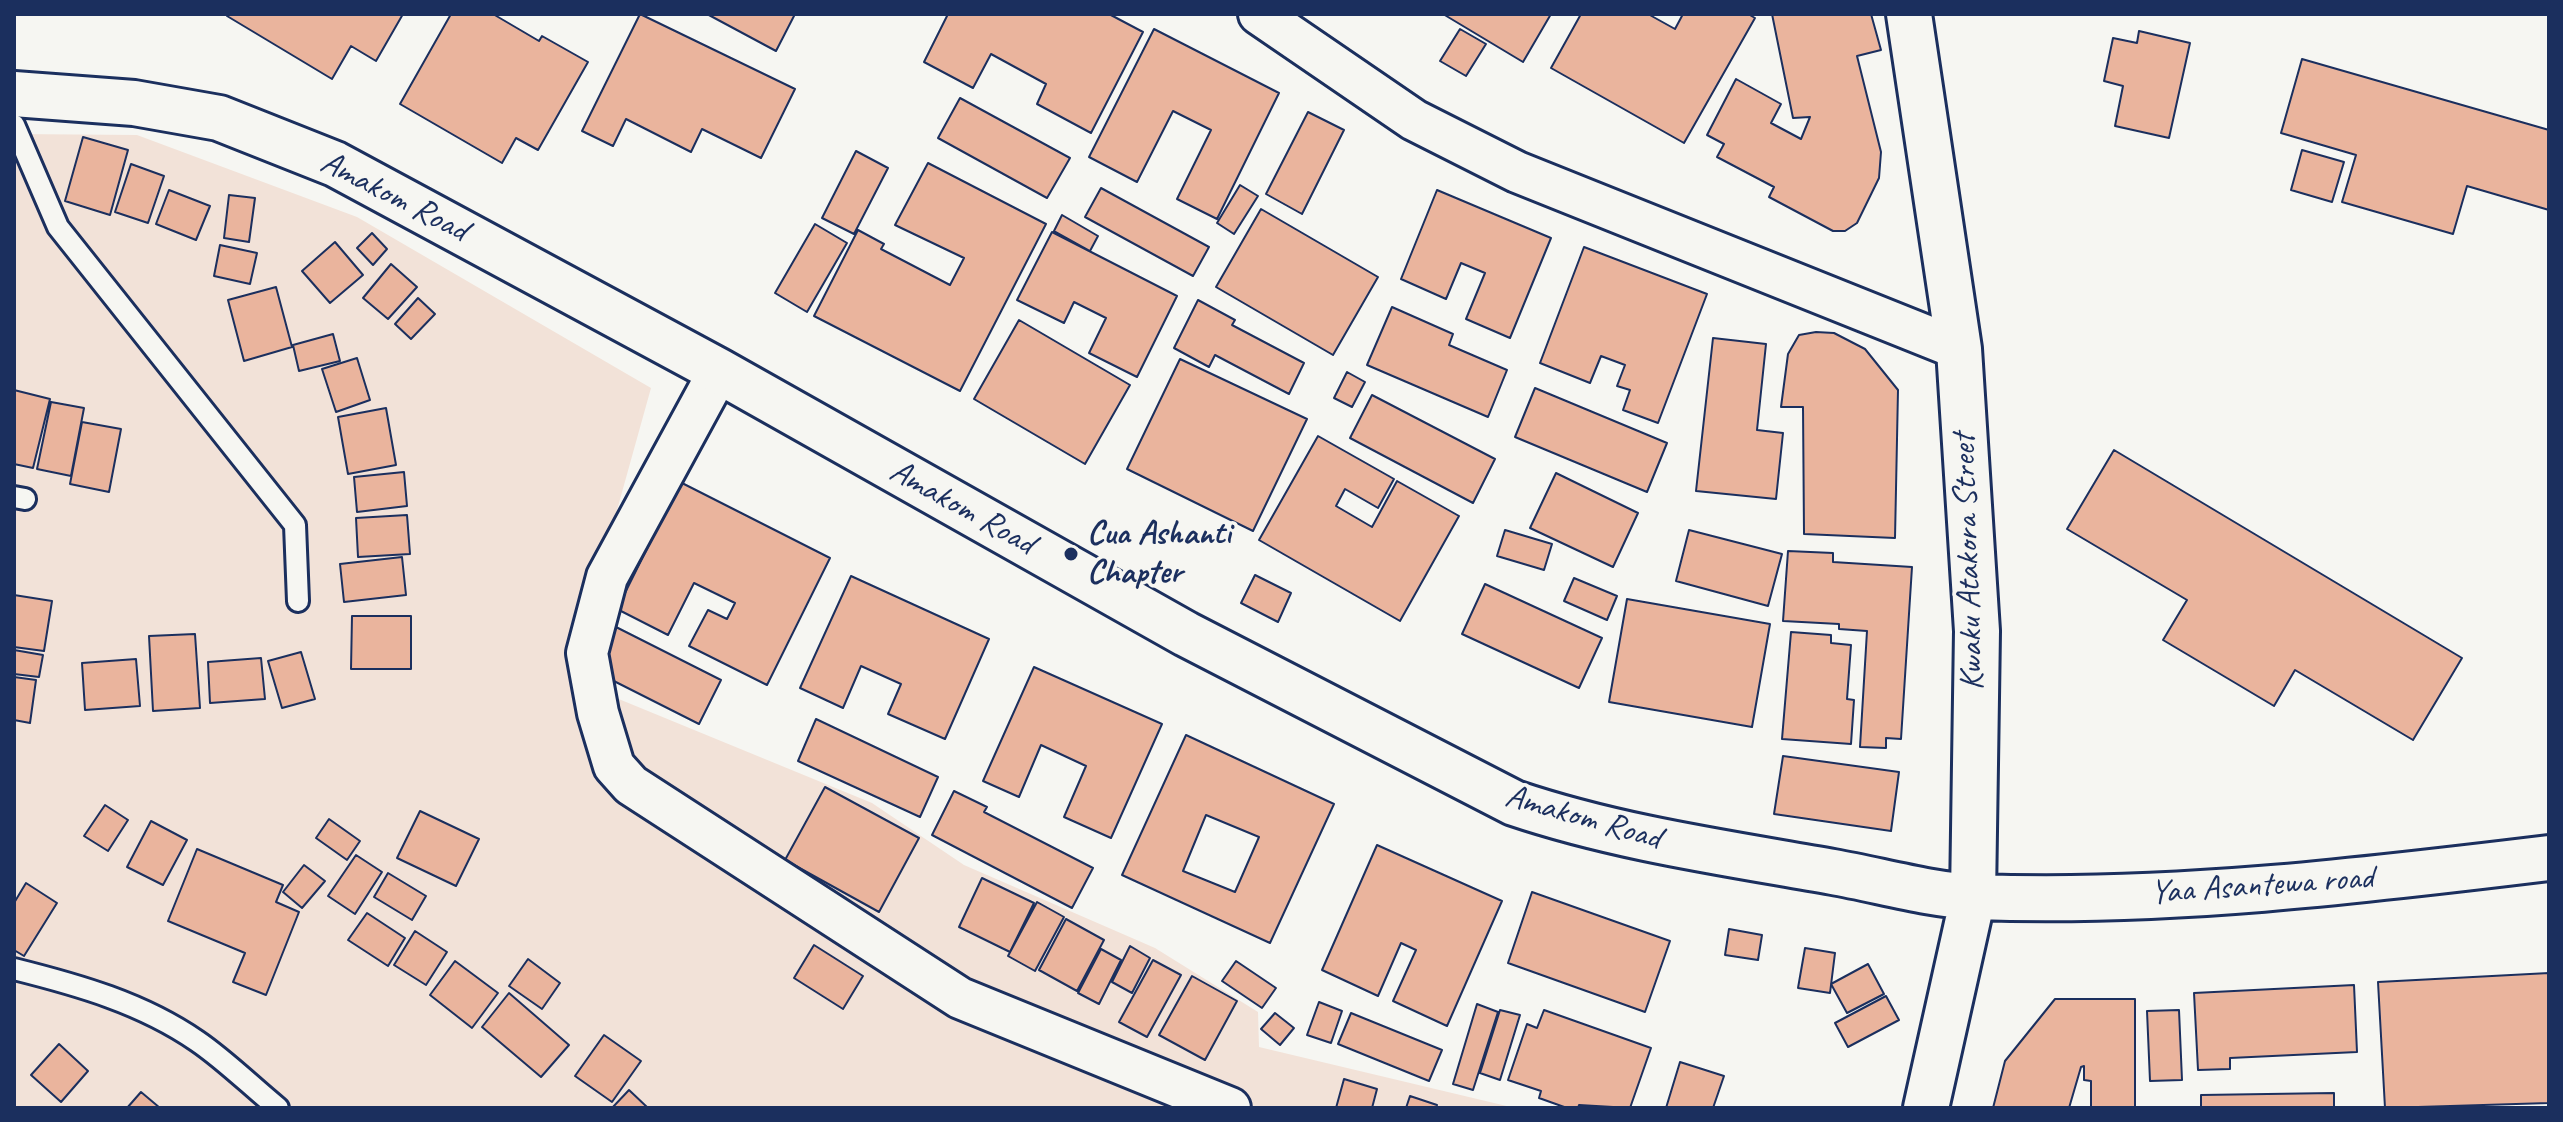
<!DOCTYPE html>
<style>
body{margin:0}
#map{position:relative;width:2563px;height:1122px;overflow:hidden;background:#f6f6f2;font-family:Caveat,sans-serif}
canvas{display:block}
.frame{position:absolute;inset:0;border:16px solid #1b2f5e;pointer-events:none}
</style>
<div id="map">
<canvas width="2563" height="1122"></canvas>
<div class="frame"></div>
</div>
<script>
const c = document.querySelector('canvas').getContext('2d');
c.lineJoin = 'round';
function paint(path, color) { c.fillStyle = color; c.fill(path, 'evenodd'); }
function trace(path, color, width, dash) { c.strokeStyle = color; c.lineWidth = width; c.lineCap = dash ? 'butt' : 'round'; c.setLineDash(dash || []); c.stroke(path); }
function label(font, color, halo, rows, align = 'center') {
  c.font = font + ' Caveat,sans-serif'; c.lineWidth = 7; c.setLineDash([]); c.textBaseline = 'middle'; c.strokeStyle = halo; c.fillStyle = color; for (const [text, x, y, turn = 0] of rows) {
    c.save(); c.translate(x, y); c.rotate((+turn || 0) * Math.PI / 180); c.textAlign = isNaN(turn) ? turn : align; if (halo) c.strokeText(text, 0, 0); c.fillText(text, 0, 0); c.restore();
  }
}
paint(new Path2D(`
 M14,134L137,135L357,217L651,388L570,679L872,803L964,865L1155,948L1258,1012L1259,1047L1515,1108H14Z`), '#f2e2d8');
const building = new Path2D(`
 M229,14H403L376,61L351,46L332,79L227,16Z
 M451,14H493L539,41L542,36L588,62L538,150L516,138L502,163L400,104Z
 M640,14L795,89L761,158L702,129L691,152L626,119L613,146L582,131Z
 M707,14H795L776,51Z
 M948,14H1109L1143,32L1091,133L1037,104L1046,84L991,54L973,88L924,62Z
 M1443,14H1551L1523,62Z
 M1581,14H1648L1675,29L1683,14H1748L1755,18L1684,143L1551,68Z
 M1772,14H1871L1881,50L1857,56L1881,152L1879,178L1857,223L1845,231H1833L1769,197L1774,187L1717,157L1724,144L1707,135L1736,79L1781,104L1771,123L1801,139L1810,117L1793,118Z
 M1154,29L1279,93L1217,219L1177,199L1211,130L1173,111L1137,182L1089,157Z
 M1460,29L1486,44L1466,76L1440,61Z
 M2139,31L2190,43L2169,138L2115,126L2123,86L2104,81L2113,38L2137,43Z
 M2302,59L2549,130V210L2467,186L2453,234L2342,202L2356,155L2281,133Z
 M960,98L1070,158L1047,198L938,138Z
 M1308,112L1344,130L1302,214L1266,194Z
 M83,137L128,150L110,215L65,201Z
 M2302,150L2344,162L2332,202L2291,190Z
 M856,151L888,168L854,234L822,218Z
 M928,163L1046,224L960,391L814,316L858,230L884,244L881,249L950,285L964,258L895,225Z
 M131,164L164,176L148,223L115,212Z
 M1240,185L1258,196L1234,234L1217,223Z
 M1101,188L1209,247L1193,276L1085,217Z
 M169,190L210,206L196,240L156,224Z
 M1437,190L1551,238L1510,338L1466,319L1485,273L1461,263L1446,299L1401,279Z
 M229,195L255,198L249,242L224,238Z
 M1261,209L1378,277L1333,355L1216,287Z
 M1062,215L1098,236L1090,251L1054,231Z
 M815,224L847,243L807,312L775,293Z
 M1052,232L1177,296L1137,377L1089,353L1106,318L1074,302L1064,323L1017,300Z
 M372,233L387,249L373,265L357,248Z
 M335,242L363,275L330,303L302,271Z
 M220,245L257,253L250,284L214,276Z
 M1584,247L1707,294L1658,423L1623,410L1630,390L1617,386L1625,365L1601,356L1590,383L1540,363Z
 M391,264L417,287L388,319L363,298Z
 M276,287L292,347L244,361L228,300Z
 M418,298L435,314L411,339L395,324Z
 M1198,300L1235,320L1232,325L1304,363L1289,394L1215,355L1209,367L1174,348Z
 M1392,307L1453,334L1449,345L1507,370L1488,417L1367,365Z
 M1019,320L1130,385L1085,464L974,399Z
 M1816,332L1834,333L1865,349L1898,390L1895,538L1804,534L1803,407H1781L1788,354L1799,335Z
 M333,334L340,361L299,371L293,345Z
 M1713,338L1766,344L1757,430L1783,433L1776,499L1696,491Z
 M357,358L370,400L336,412L322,369Z
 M1180,359L1307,419L1253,531L1127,469Z
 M1347,372L1365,382L1352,407L1334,398Z
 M1535,388L1667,443L1647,492L1515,437Z
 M14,390L50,399L33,468L14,464Z
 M1372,395L1495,459L1473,503L1350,438Z
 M51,402L84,408L71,476L37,469Z
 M386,408L396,465L348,474L338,417Z
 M82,422L121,429L109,492L70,484Z
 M1318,436L1394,479L1378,508L1345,489L1336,506L1372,527L1397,481L1459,516L1400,621L1259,540Z
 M2114,450L2462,658L2413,740L2295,670L2274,706L2163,640L2187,600L2067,529Z
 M404,472L407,506L357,512L354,477Z
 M1556,473L1638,513L1613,567L1530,528Z
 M680,482L830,558L767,685L689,646L708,610L727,619L735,603L694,583L668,635L617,609Z
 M407,515L410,554L358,557L356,518Z
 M1505,530L1552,544L1544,570L1497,556Z
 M1689,530L1782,554L1768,606L1676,581Z
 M1788,551L1833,553V562L1912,567L1901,739L1886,738V748L1860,747L1867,631L1839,629V624L1783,621Z
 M402,557L406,595L344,602L340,564Z
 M1255,575L1291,593L1278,622L1241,603Z
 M851,576L989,639L945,739L888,714L901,684L861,666L843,708L800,688Z
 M1574,578L1617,596L1607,620L1564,601Z
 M1485,584L1602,638L1579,688L1462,634Z
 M14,595L52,601L44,651L14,647Z
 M1627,599L1770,624L1752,727L1609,702Z
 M352,616H411V669H351Z
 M616,627L721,680L699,724L594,671Z
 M1791,632L1831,635V643L1851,645L1847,699L1854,700L1851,744L1782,739Z
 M195,634L200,708L153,711L149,636Z
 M14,650L43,655L39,677L14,674Z
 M301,652L315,699L282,708L268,661Z
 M261,658L265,699L210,703L208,662Z
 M136,659L140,706L85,710L82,663Z
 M1034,667L1162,724L1111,838L1064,817L1086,766L1041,745L1019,797L983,781Z
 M14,677L36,680L30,723L14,720Z
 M816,719L938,777L920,817L798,761Z
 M1186,735L1334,804L1270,943L1122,875ZM1206,815L1259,837L1235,892L1183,871Z
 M1783,756L1899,772L1891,831L1774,814Z
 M825,787L919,838L879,912L785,860Z
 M954,791L987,807L984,812L1093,868L1072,908L932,835Z
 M105,805L128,820L108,851L84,836Z
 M420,811L479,839L456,886L397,858Z
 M329,819L360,841L347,860L316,838Z
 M151,821L187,840L163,885L127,867Z
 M1377,845L1502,901L1447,1026L1393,1001L1416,950L1401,943L1378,996L1322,970Z
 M197,849L283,885L276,902L299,912L266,995L233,982L245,953L168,921Z
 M356,855L382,872L355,914L328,896Z
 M304,865L325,881L302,908L283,892Z
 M388,873L426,896L412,920L374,897Z
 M982,878L1034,903L1010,952L959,927Z
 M26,883L57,903L24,956L14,950V903Z
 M1532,892L1670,941L1645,1012L1508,963Z
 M1037,902L1064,917L1035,971L1008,956Z
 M367,913L405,938L388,966L348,940Z
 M1066,919L1104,940L1077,991L1039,970Z
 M1729,929L1762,935L1758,960L1725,955Z
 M415,931L447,952L426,985L394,965Z
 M814,945L863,976L843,1009L794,978Z
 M1130,946L1150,958L1132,993L1112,982Z
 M1805,948L1835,953L1830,993L1798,988Z
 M1101,949L1121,960L1099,1004L1078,993Z
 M528,959L560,983L542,1009L509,986Z
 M1153,960L1181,975L1147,1037L1119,1022Z
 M455,961L498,993L472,1028L430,995Z
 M1236,961L1276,988L1262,1008L1222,981Z
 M1868,964L1884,994L1847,1013L1831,984Z
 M2549,973V1103L2385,1108L2378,982Z
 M1192,976L1237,1001L1205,1060L1159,1035Z
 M2354,985L2357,1052L2230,1058V1069L2198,1070L2194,993Z
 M509,993L569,1045L541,1077L482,1027Z
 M1886,996L1899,1020L1848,1047L1835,1023Z
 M2055,999H2135V1108H2091V1081L2084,1080V1066L2081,1067L2069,1108H1993L2005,1061Z
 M1319,1002L1342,1011L1331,1043L1307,1035Z
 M1477,1004L1498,1012L1473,1090L1453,1084Z
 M1500,1010L1520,1015L1500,1080L1480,1073Z
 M1544,1010L1651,1048L1630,1108L1579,1105L1578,1108H1567L1539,1098L1541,1091L1508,1080L1527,1024L1537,1028Z
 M2179,1010L2182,1080L2150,1081L2147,1011Z
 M1275,1013L1294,1028L1280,1045L1261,1029Z
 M1351,1013L1442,1050L1429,1081L1338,1044Z
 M604,1035L641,1061L612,1102L575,1076Z
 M59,1044L88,1071L61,1102L31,1075Z
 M1680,1062L1724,1076L1713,1108H1666Z
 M1344,1079L1377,1089L1372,1108H1336Z
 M629,1090L648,1108H612Z
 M141,1092L160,1108H127Z
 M2334,1093V1108H2201V1095Z
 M1410,1096L1437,1105L1436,1108H1406Z`);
paint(building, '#eab49d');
trace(building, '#1b2f5e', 2);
const lane = new Path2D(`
 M14,125L58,227L295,525L298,601
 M14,497L25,499
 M14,969C78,985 142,1003 197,1041C225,1060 251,1086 278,1108`);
const street = new Path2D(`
 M1259,14L1414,120L1517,172L1959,349
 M719,371L607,577L587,653L598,713L614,766L631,785L960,998L1230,1108`);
const secondary = new Path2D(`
 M1909,14L1959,349L1977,631L1973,897L1926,1108
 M14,94L134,103L219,118L335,164L719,371L1186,634L1514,803C1618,838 1726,853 1833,872C1879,880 1929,895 1976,897C2167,904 2360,881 2549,858`);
trace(lane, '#1b2f5e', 26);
trace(street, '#1b2f5e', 46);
trace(secondary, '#1b2f5e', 50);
trace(lane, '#f6f6f2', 20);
trace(street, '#f6f6f2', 40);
trace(secondary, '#f6f6f2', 44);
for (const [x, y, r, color] of [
 [1071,554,8,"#1b2f5e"]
]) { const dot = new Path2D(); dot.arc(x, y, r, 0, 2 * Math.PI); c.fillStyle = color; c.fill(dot); trace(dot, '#f6f6f2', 3); }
label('34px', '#1b2f5e', '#f6f6f2', [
 ["Amakom Road",394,197,27],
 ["Amakom Road",962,508,29],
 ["Kwaku Atakora Street",1969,562,-92],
 ["Amakom Road",1583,818,16],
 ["Yaa Asantewa road",2262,886,-4]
]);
label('bold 34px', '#1b2f5e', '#f6f6f2', [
 ["Cua Ashanti",1087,534],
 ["Chapter",1087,573]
], 'left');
</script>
